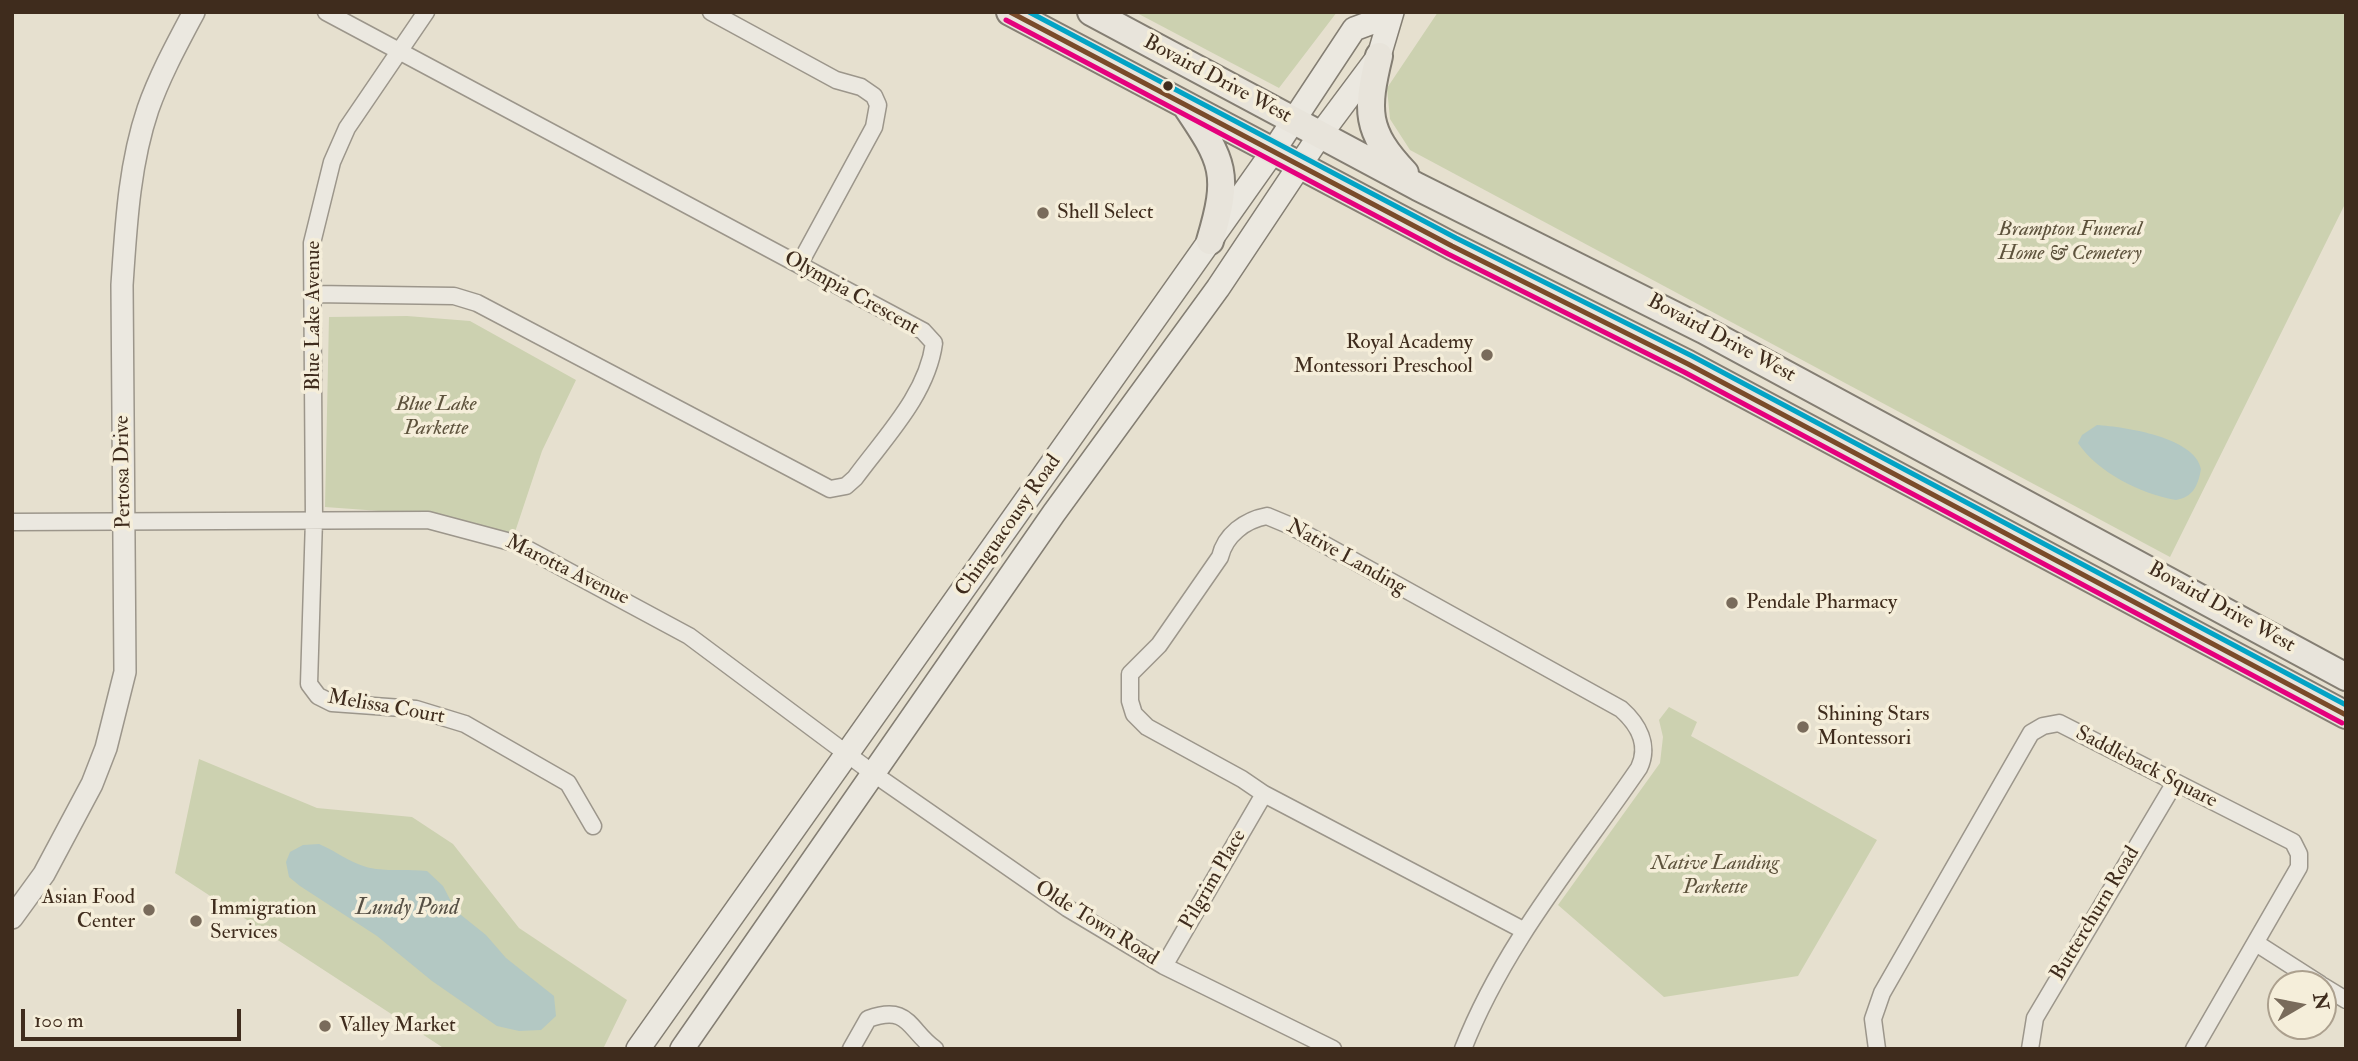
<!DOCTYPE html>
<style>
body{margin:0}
#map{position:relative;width:2358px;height:1061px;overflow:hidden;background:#e6e0cf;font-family:"IM FELL Double Pica",serif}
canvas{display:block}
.frame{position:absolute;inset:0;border:14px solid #3f2c1d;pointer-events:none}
.north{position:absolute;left:2267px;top:970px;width:70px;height:70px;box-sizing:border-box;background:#f5eeda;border:2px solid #aca08e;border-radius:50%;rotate:80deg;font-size:19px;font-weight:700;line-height:28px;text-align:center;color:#3f2c1d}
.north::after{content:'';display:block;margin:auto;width:24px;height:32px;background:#796b5b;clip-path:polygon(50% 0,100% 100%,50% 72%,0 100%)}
.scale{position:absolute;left:21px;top:1009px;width:220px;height:32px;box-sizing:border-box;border:4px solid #3f2c1d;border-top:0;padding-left:9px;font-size:21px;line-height:24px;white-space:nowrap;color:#3f2c1d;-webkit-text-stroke:5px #f5eeda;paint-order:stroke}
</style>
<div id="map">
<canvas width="2358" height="1061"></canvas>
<div class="frame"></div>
<div class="north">N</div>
<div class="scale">100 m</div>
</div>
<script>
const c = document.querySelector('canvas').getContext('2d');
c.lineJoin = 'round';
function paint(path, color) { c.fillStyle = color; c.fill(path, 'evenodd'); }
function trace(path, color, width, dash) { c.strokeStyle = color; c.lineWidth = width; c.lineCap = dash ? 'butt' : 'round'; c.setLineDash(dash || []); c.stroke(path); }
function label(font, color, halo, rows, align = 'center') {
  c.font = font + ' "IM FELL Double Pica",serif'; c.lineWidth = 7; c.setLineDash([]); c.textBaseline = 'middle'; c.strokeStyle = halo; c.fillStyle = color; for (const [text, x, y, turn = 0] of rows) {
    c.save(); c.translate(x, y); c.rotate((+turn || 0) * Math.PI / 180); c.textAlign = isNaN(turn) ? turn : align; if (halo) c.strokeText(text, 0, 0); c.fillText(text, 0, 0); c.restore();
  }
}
paint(new Path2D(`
 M1135,12H1337L1279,88Z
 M1438,12H2346V202L2170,557L1410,150L1390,119L1387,88Z
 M407,316L470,321L576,380L542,451L514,535L435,515L325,507L329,317Z
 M1669,707L1697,722L1691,736L1877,840L1798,976L1664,997L1558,905L1660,763L1663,737L1659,720Z
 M199,759L317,808L412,817L453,844L519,928L627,1000L603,1049H445L175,873Z`), '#ccd1b0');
paint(new Path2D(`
 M2097,425C2125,427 2195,437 2201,469C2198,486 2193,497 2176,500C2141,494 2097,472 2078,443L2082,435Z
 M319,844C338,852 354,866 376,869C392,871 410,869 427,871L443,886L456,911L486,935L506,958L554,996L556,1016L541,1030L519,1031L497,1026L432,981L377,936L300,886L289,877L286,862L290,852L303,845Z`), '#b3c8c3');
const minor = new Path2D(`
 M426,12L347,128L332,162L312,243L314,519L309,684L318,696L332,703L416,709L465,724L568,783L593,826
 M711,12L836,80L861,87L874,96L878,105L874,127L799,265
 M313,294L454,296L477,303L830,489L846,486L855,478C885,437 927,395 934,343L923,331L326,12
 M12,522L428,520L518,544L689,636L874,774L1067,908L1164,966L1333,1049
 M2256,943L2320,984
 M1164,966L1264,794
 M2323,986L2346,1000
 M851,1049L868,1019C910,1004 908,1030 935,1049
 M1463,1049C1504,944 1576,860 1639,768C1650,745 1638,724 1621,709L1291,526L1267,516C1245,520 1225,535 1220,557L1159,645L1130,674V701L1134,714L1147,727L1242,779L1264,794L1523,930
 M1877,1049L1873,1019L1882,993L2031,733L2043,726L2059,723L2293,842L2299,854V867L2194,1049
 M2030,1049L2035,1018L2174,784`);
const tertiary = new Path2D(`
 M12,918L44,874L92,784L106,748L125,672L122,285C126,226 129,165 148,109C160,75 177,44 194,12`);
const secondary = new Path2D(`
 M638,1049L1274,150L1354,29L1389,16
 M682,1049L1054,513L1218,288L1320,135L1379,56L1392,12`);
const primary = new Path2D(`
 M1010,12L1452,246L1688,364L2346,715
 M1091,12L1418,187L1704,330L2346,677
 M1379,56C1366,110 1365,131 1405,173
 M1186,106C1224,162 1230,174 1210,241`);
trace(minor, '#9c968b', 19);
trace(tertiary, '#9c968b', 24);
trace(secondary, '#847e73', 26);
trace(primary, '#847e73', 30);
trace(minor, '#ebe8e0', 16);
trace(tertiary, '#ebe8e0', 21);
trace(secondary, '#ebe8e0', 23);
trace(primary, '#e8e4db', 26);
trace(new Path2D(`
 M1010,12L1452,246L1688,364L2346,715`), '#7a4b2a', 5);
trace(new Path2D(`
 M1006,20L1448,254L1684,372L2342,723`), '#e5007d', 5);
trace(new Path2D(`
 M1029,12L1456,238L1692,356L2346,705`), '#03a3c5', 5);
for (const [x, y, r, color] of [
 [1168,86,6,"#3f2c1d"],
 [1043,213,7,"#796b5b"],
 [1487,355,7,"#796b5b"],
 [1732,603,7,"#796b5b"],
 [1803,727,7,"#796b5b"],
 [149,910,7,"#796b5b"],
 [196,921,7,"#796b5b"],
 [325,1026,7,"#796b5b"]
]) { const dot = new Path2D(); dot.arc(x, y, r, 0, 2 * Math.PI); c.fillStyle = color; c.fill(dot); trace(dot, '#f5eeda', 2.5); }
label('21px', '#3f2c1d', '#f5eeda', [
 ["Bovaird Drive West",1217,80,28],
 ["Olympia Crescent",851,294,29],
 ["Blue Lake Avenue",314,316,-90],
 ["Bovaird Drive West",1721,339,28],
 ["Pertosa Drive",124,472,-91],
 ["Chinguacousy Road",1009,526,-55],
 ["Native Landing",1346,558,29],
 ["Marotta Avenue",567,571,26],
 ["Bovaird Drive West",2221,608,29],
 ["Melissa Court",386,708,10],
 ["Saddleback Square",2146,768,27],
 ["Pilgrim Place",1214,880,-60],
 ["Butterchurn Road",2096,914,-59],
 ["Olde Town Road",1096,924,32]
]);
label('21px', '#3f2c1d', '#f5eeda', [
 ["Shell Select",1057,213],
 ["Royal Academy",1473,343,"right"],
 ["Montessori Preschool",1473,367,"right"],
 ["Pendale Pharmacy",1746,603],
 ["Shining Stars",1817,715],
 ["Montessori",1817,739],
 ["Asian Food",135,898,"right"],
 ["Center",135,922,"right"],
 ["Immigration",210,909],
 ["Services",210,933],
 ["Valley Market",339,1026]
], 'left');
label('italic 21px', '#5d523c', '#f5eeda', [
 ["Brampton Funeral",2070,230],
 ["Home & Cemetery",2070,254],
 ["Blue Lake",436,405],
 ["Parkette",436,429],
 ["Native Landing",1715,864],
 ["Parkette",1715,888]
]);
label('italic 23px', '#565045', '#f5eeda', [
 ["Lundy Pond",407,909]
]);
</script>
